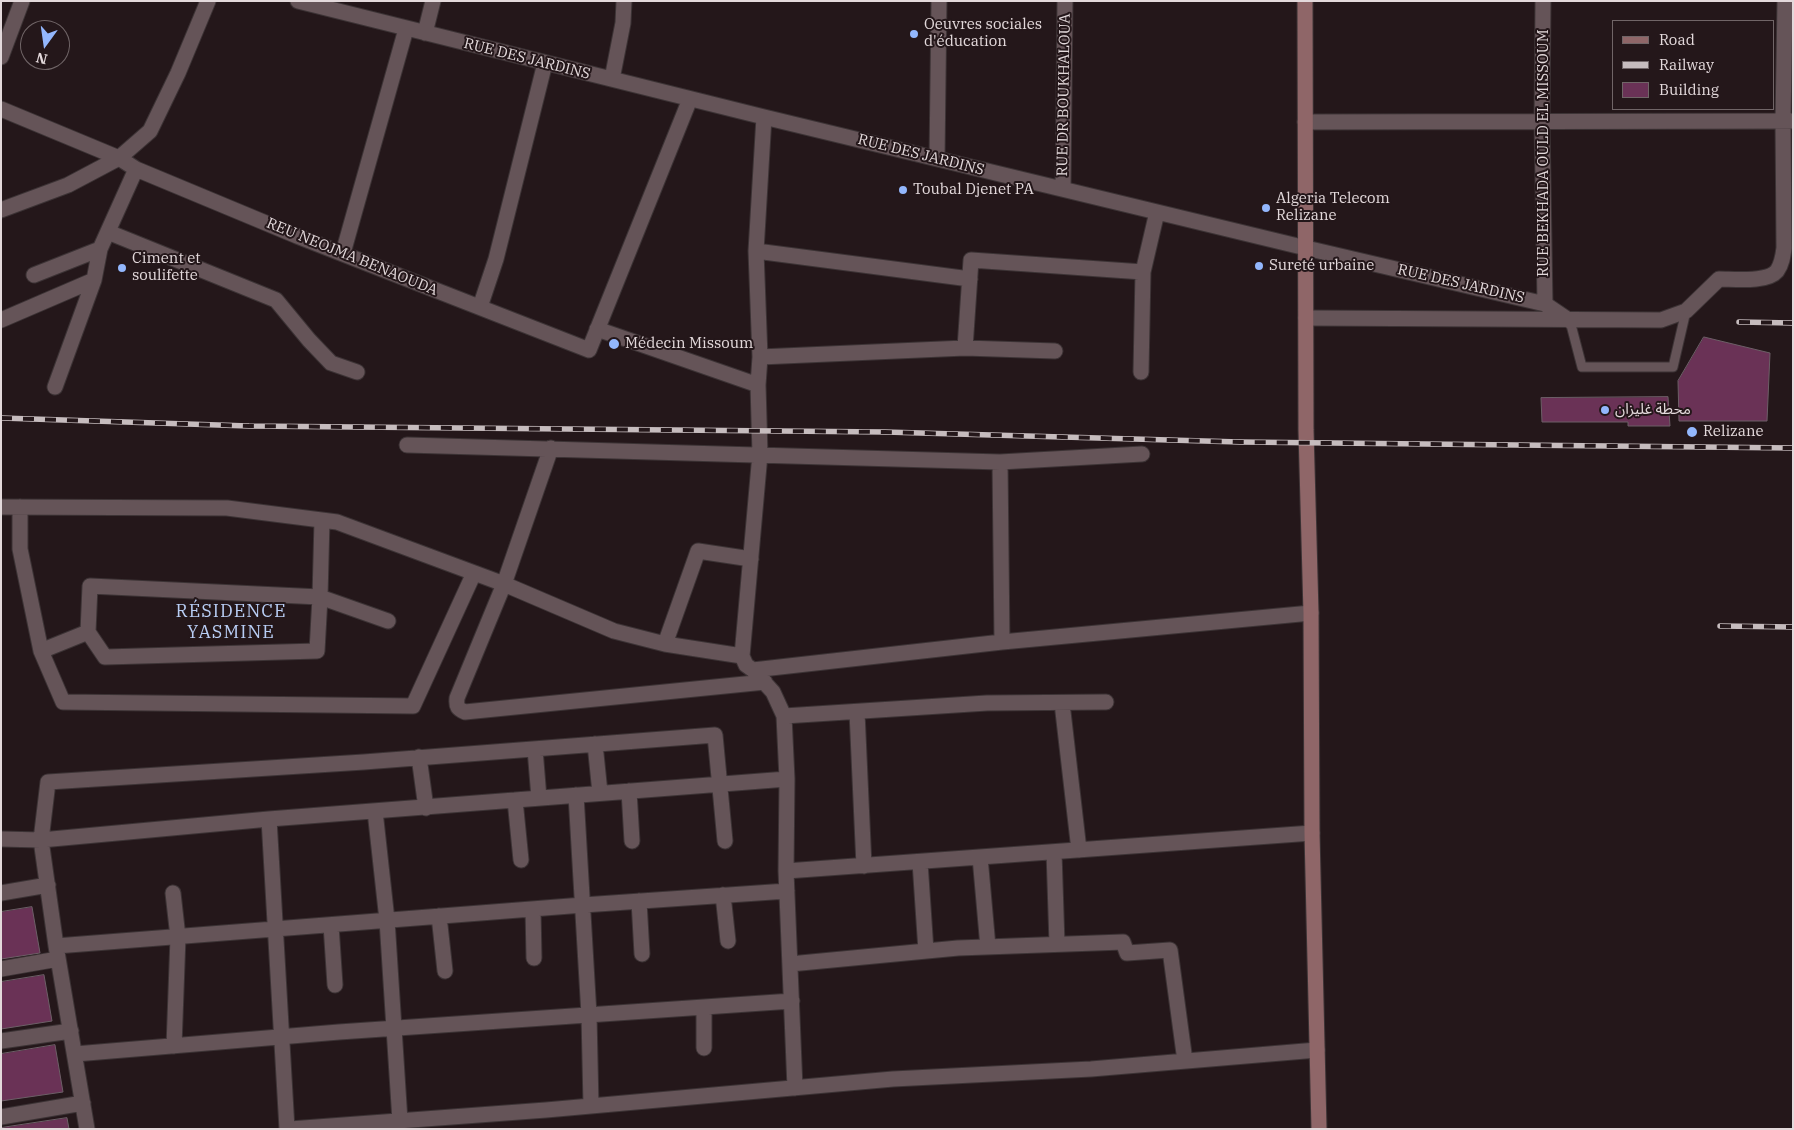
<!DOCTYPE html>
<meta charset="utf-8">
<style>
body{margin:0}
#map{position:relative;width:1794px;height:1130px;overflow:hidden;background:#24171a;font-family:"IBM Plex Serif",serif}
canvas{display:block}
.frame{position:absolute;inset:0;border:2px solid #e3d9db;pointer-events:none}
.legend{position:absolute;left:1612px;top:20px;width:162px;height:90px;box-sizing:border-box;background:#24171a;border:1px solid #706567;margin:0;padding:6px 9px;list-style:none;font-size:15px;color:#e3d9db}
.legend li{display:flex;align-items:center;gap:10px;height:25px}
.legend b{width:25px;border:1px solid #706567}
.north{position:absolute;left:20px;top:20px;width:50px;height:50px;box-sizing:border-box;background:#24171a;border:1px solid #706567;border-radius:50%;rotate:194deg;font-size:14px;font-weight:700;line-height:20px;text-align:center;color:#e3d9db}
.north::after{content:'';display:block;margin:auto;width:18px;height:22px;background:#93b7fd;clip-path:polygon(50% 0,100% 100%,50% 72%,0 100%)}
</style>
<div id="map">
<canvas width="1794" height="1130"></canvas>
<div class="frame"></div>
<ul class="legend">
<li><b style="height:6px;background:#8f6668"></b>Road</li>
<li><b style="height:6px;background:#c6bcbe"></b>Railway</li>
<li><b style="height:14px;background:#6a3256"></b>Building</li>
</ul>
<div class="north">N</div>
</div>
<script>
const c = document.querySelector('canvas').getContext('2d');
c.lineJoin = 'round';
function paint(path, color) { c.fillStyle = color; c.fill(path, 'evenodd'); }
function trace(path, color, width, dash) { c.strokeStyle = color; c.lineWidth = width; c.lineCap = dash ? 'butt' : 'round'; c.setLineDash(dash || []); c.stroke(path); }
function label(font, color, halo, rows, align = 'center') {
  c.font = font + ' "IBM Plex Serif","Noto Sans Arabic",serif'; c.lineWidth = 4; c.setLineDash([]); c.textBaseline = 'middle'; c.strokeStyle = halo; c.fillStyle = color; for (const [text, x, y, turn = 0] of rows) {
    c.save(); c.translate(x, y); c.rotate((+turn || 0) * Math.PI / 180); c.textAlign = isNaN(turn) ? turn : align; if (halo) c.strokeText(text, 0, 0); c.fillText(text, 0, 0); c.restore();
  }
}
const building = new Path2D(`
 M1704,337L1770,353L1767,421H1679L1678,381Z
 M1668,397L1670,426H1628V422H1542L1541,398Z
 M32,907L40,953L1,959V912Z
 M44,975L52,1021L1,1029V982Z
 M55,1045L63,1092L1,1101V1054Z
 M67,1118L69,1129H1V1128Z`);
paint(building, '#6a3256');
trace(building, '#6d5f67', 1);
const lane = new Path2D(`
 M1570,321L1582,367H1673L1686,311`);
const street = new Path2D(`
 M298,1L764,117L1306,248L1545,304L1570,321
 M1543,1L1542,121L1545,304
 M425,33L433,1
 M1,57L22,1
 M612,79L623,23L624,1
 M1,109L119,158L136,169L297,236L589,350L690,99
 M764,117L756,251L760,357L758,385L760,454L742,656L746,665L753,670L773,692L784,716L787,779L786,871L795,1088
 M1305,122L1791,121
 M937,158L939,1
 M1063,189L1065,1
 M1,210L68,185L119,158L150,131L178,73L208,1
 M108,232L276,300L309,340L331,363L357,372
 M756,251L970,279
 M343,253L406,29
 M34,275L100,249
 M480,307L496,259L545,63
 M1306,318L1661,320L1686,311L1719,279C1734,279 1767,283 1777,271C1782,264 1783,256 1784,248L1783,121L1785,1
 M1,320L94,280
 M597,329L758,385
 M965,348L1055,351
 M760,357L965,348L971,260L1143,272
 M1141,372L1143,272L1157,212
 M55,387L94,280L100,249L136,169
 M407,445L1000,462L1142,454
 M551,448L504,584L457,698C456,707 458,709 465,712L765,682
 M1000,462L1002,642
 M1,507L227,508L337,522L504,584L614,631L665,644L742,656
 M20,507V549L41,651L63,702L413,706L474,573
 M322,520L320,597L90,586L88,632L105,657L317,651L320,597L388,621
 M665,644L698,551L751,559
 M41,651L88,632
 M753,670L1002,642L1311,613
 M1062,703L1079,850
 M857,712L864,866
 M784,716L987,703L1106,702
 M595,744L600,793
 M535,749L539,798
 M419,757L426,808
 M629,791L632,841
 M576,795L589,1015L591,1106
 M515,800L521,860
 M375,811L387,920L400,1121
 M269,819L287,1129
 M1,839L41,840L269,819L787,779
 M1054,852L1057,944
 M980,857L988,947
 M920,862L926,951
 M786,871L1312,833
 M1,893L48,885
 M173,893L178,937L174,1046
 M723,895L728,941
 M639,901L642,954
 M533,909L534,958
 M439,916L445,971
 M331,925L335,985
 M56,946L583,905L787,891
 M790,964L958,948L1123,942L1127,953L1170,950L1185,1061
 M1,969L58,959
 M1,1041L71,1031
 M704,1048V1007
 M75,1054L339,1032L792,1001
 M1,1117L83,1103
 M87,1129L56,946L41,840L48,782L364,762L715,735L725,841
 M290,1129L546,1110L893,1079L1091,1069L1317,1050`);
const secondary = new Path2D(`
 M1305,1L1306,430L1311,613L1312,833L1319,1129`);
trace(lane, '#3c3335', 11);
trace(street, '#3c3335', 17);
trace(secondary, '#3c3335', 17);
trace(lane, '#655458', 9);
trace(street, '#655458', 15);
trace(secondary, '#8f6668', 15);
const rail = new Path2D(`
 M1739,322L1793,323
 M1,418L249,426L885,432L1240,442L1793,448
 M1720,626L1793,627`);
trace(rail, '#c6bcbe', 5.5);
trace(rail, '#24171a', 4, [11]);
for (const [x, y, r, color] of [
 [914,34,5,"#93b7fd"],
 [903,190,5,"#93b7fd"],
 [1266,208,5,"#93b7fd"],
 [1259,266,5,"#93b7fd"],
 [122,268,5,"#93b7fd"],
 [614,344,6,"#93b7fd"],
 [1605,410,5,"#93b7fd"],
 [1692,432,6,"#93b7fd"]
]) { const dot = new Path2D(); dot.arc(x, y, r, 0, 2 * Math.PI); c.fillStyle = color; c.fill(dot); trace(dot, '#24171a', 2); }
label('15px', '#e3d9db', '#24171a', [
 ["Oeuvres sociales",924,25],
 ["d'éducation",924,42],
 ["Toubal Djenet PA",913,190],
 ["Algeria Telecom",1276,199],
 ["Relizane",1276,216],
 ["Ciment et",132,259],
 ["soulifette",132,276],
 ["Sureté urbaine",1269,266],
 ["Médecin Missoum",625,344],
 ["محطة غليزان",1615,410],
 ["Relizane",1703,432]
], 'left');
label('15px', '#e3d9db', '#24171a', [
 ["RUE DES JARDINS",527,59,14],
 ["RUE DR BOUKHALOUA",1064,95,-89],
 ["RUE BEKHADA OULD EL MISSOUM",1544,153,-90],
 ["RUE DES JARDINS",921,155,14],
 ["REU NEOJMA BENAOUDA",352,257,22],
 ["RUE DES JARDINS",1461,284,13]
]);
c.letterSpacing = '1px';
label('18px', '#b9cef5', '#24171a', [
 ["RÉSIDENCE",231,612],
 ["YASMINE",231,633]
]);
c.letterSpacing = '0px';
</script>
